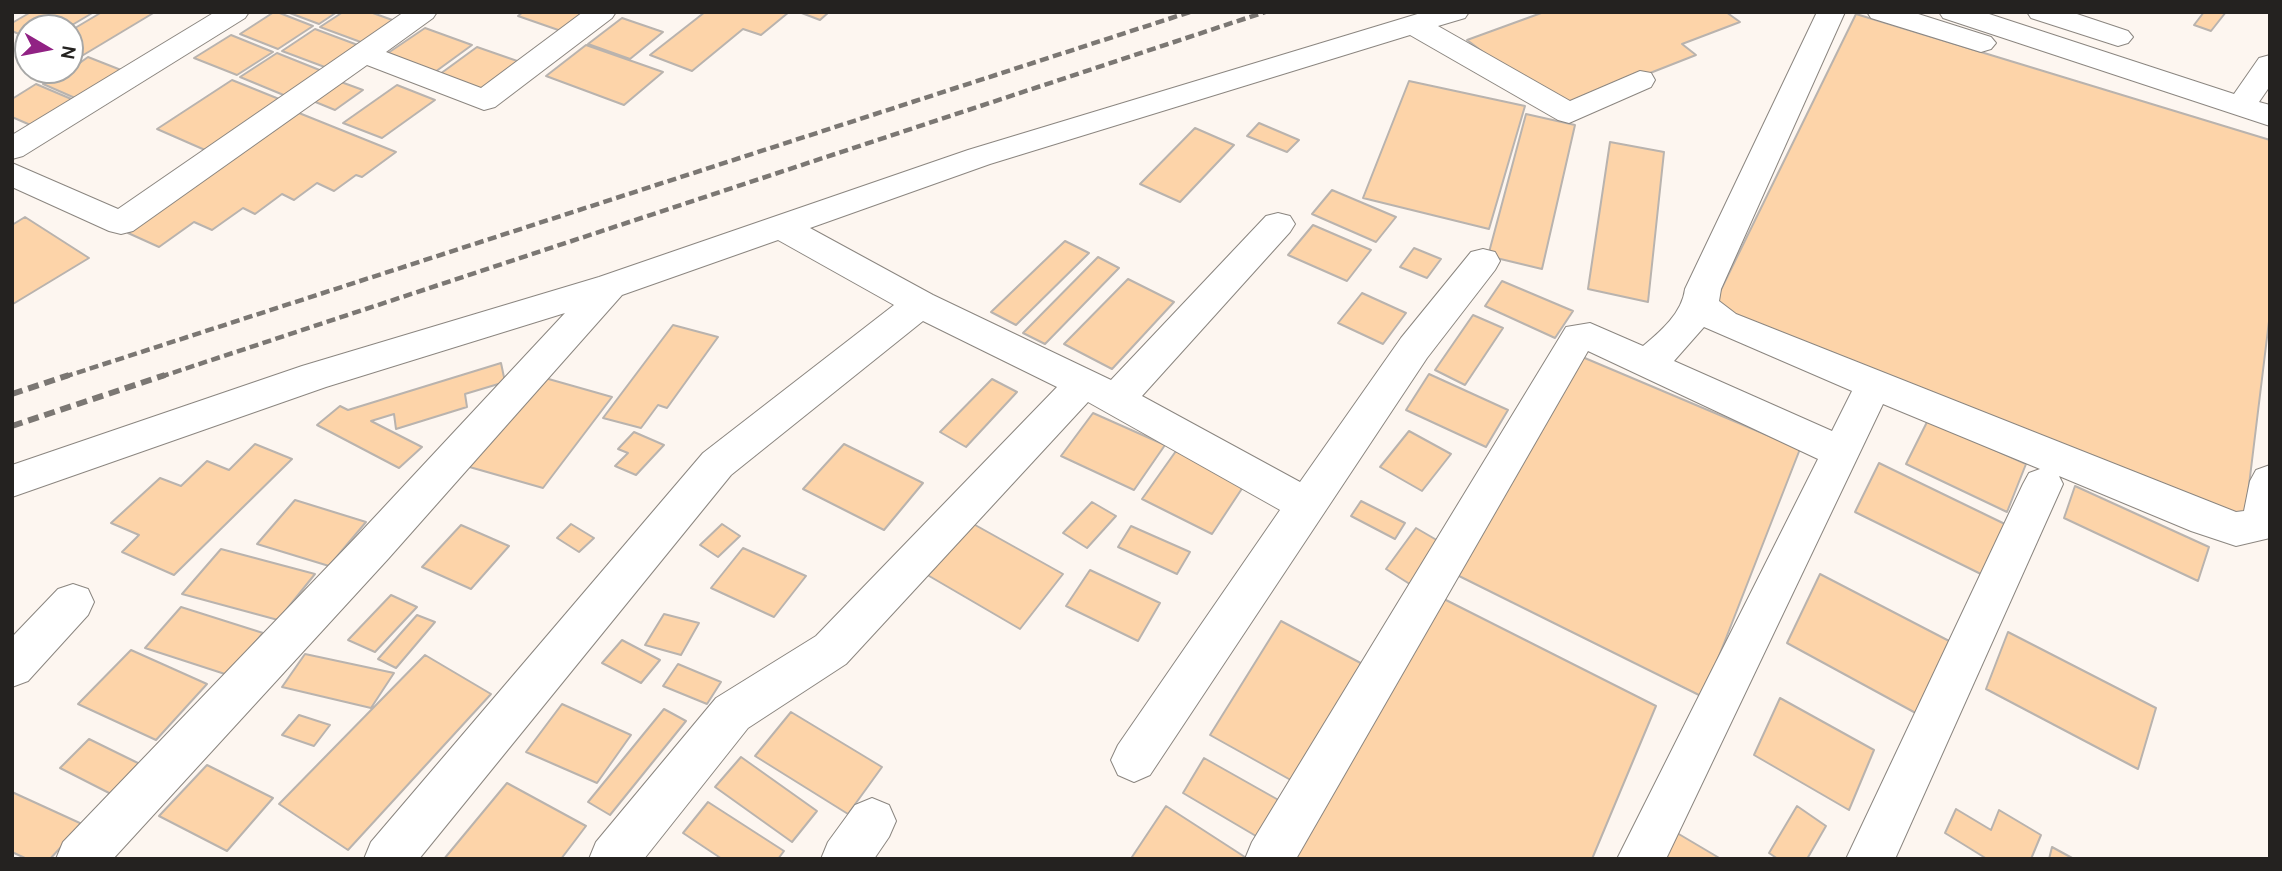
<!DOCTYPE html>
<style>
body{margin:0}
#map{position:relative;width:2282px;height:871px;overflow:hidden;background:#fdf6f0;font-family:Cabin,sans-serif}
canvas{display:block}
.frame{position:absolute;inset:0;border:14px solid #242220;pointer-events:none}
.north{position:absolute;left:14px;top:14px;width:70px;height:70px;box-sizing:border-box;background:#fff;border:2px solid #a7a7a6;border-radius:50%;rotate:100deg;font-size:19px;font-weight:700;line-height:28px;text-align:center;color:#242220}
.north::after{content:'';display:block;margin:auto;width:24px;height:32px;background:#912284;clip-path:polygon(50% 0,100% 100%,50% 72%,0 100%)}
</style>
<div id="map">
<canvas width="2282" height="871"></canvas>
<div class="frame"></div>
<div class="north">N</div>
</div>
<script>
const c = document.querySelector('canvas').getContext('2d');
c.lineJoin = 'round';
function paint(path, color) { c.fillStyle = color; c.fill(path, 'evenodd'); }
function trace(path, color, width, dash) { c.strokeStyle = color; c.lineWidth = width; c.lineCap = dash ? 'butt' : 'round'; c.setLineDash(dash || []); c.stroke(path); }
const building = new Path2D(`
 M31,12H94L67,28H28V38L12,31V23Z
 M102,12H155L70,63V31Z
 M274,12H277L313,26L278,49L240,34Z
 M287,12H337L319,24Z
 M343,12H370L398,22L366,44L320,27Z
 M523,12H590L564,32L518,16Z
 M705,12H789L761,35L743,29L692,71L650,55Z
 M799,12H829L820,20Z
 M1544,12H1726L1740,22L1682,44L1696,55L1566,106L1531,88L1467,40Z
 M2204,12H2226L2211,31L2194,25Z
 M1856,14L2270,140V313L2245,518L1712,308Z
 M622,18L663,32L630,59L588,44Z
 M425,28L472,45L435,72L388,53Z
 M315,29L363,47L330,69L282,51Z
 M231,35L273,52L237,75L194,58Z
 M586,45L663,72L624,105L546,76Z
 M477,47L523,63L486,91L440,74Z
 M277,53L322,71L286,96L240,77Z
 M88,57L121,70L75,98L43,84L70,70Z
 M232,80L279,99L205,150L157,129Z
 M1409,81L1525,106L1489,229L1363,198Z
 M341,82L363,90L335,110L313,101Z
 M36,84L76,101L35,127L12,117V99Z
 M397,85L435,100L382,138L343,123Z
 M299,113L396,152L362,177L356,175L334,191L317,183L294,200L282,194L255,214L243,208L212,230L194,222L159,247L128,233Z
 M1526,114L1575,125L1542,269L1488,256Z
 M1259,123L1299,140L1287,152L1247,136Z
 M1195,128L1234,145L1180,202L1140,184Z
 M1610,142L1664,152L1648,302L1588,289Z
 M1332,190L1396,217L1376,242L1312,214Z
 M25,217L89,258L13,304L12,225Z
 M1313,225L1371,250L1347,281L1288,255Z
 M1065,241L1089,253L1016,325L991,312Z
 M1414,248L1441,259L1427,278L1400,267Z
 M1098,257L1119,268L1045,344L1023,333Z
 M1128,279L1174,302L1112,369L1064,344Z
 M1502,281L1573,311L1555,338L1485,306Z
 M1362,293L1406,313L1383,344L1338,323Z
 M1473,315L1503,328L1465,385L1435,370Z
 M673,325L718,337L667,408L658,405L641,428L603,418Z
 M1580,356L1800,449L1703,697L1457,575Z
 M501,363L505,382L465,394L467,407L396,429L394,414L371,421L422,447L399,468L317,425L340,406L348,410Z
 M1429,374L1508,410L1486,447L1406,410Z
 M538,376L612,397L543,488L466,466Z
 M992,379L1017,392L966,447L940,432Z
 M1093,413L1165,445L1134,490L1061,456Z
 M1928,420L2026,464L2007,512L1906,464Z
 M1409,431L1451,454L1422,491L1380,467Z
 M634,432L664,445L636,475L615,466L628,453L618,449Z
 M255,444L292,459L174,575L122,552L139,535L111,523L160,478L181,486L207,461L229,470Z
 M844,444L923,483L884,530L803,489Z
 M1176,451L1245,484L1212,534L1142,499Z
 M1879,463L2009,526L1989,578L1855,512Z
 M2075,486L2209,547L2198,581L2064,518Z
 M295,500L366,522L329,566L257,544Z
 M1361,501L1405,523L1395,539L1351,516Z
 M1092,502L1116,516L1087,548L1063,533Z
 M968,521L1063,574L1020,629L924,573Z
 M571,524L594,538L579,552L557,538Z
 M722,524L740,536L718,557L700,545Z
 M461,525L509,546L471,589L422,567Z
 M1131,526L1190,552L1177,574L1118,547Z
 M1416,528L1447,546L1416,588L1386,569Z
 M743,548L806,576L774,617L711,588Z
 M221,549L315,574L278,620L182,594Z
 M1090,570L1160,603L1138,641L1066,606Z
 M1820,574L1953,643L1923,717L1787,643Z
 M391,595L417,607L375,652L348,640Z
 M1438,596L1656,706L1592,859H1290Z
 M181,607L263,633L228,675L145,648Z
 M664,614L699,623L681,655L645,645Z
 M417,615L435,622L396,668L378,659Z
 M1281,621L1372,669L1305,788L1210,735Z
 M2008,632L2156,708L2138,769L1986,689Z
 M622,640L660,660L641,683L602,663Z
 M131,650L207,684L156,740L78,704Z
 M305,654L394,673L371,708L282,687Z
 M425,655L491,694L348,850L279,804Z
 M678,664L721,682L707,704L663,686Z
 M1780,698L1874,750L1849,810L1754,755Z
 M562,704L631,735L597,783L526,752Z
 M664,709L686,721L610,815L588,802Z
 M791,712L882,767L848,814L755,756Z
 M299,715L330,725L314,746L282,735Z
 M89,739L144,766L115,796L60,768Z
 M741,757L817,811L792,842L715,787Z
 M1204,758L1282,802L1261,839L1183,793Z
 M207,765L273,798L227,851L159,816Z
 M507,783L586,826L561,859H444Z
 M12,792L82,824L50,859H27L12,852Z
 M708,802L784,851L778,859H722L683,833Z
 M1166,806L1248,859H1135L1132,857Z
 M1797,806L1826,826L1807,859H1778L1769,853Z
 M1956,809L1991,830L1999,810L2041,835L2031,859H1987L1945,833Z
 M1672,830L1721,859H1659Z
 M2052,847L2074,859H2049Z`);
paint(building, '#fdd4a9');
trace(building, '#b9b3ae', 2);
const minor = new Path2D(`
 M215,12H249L245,18L23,156L12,159V135Z
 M404,12H437L433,18L386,52L481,88L583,12H616L612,18L495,107L484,110L367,65L133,231L121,234L109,231L12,187V163L118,209Z
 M1424,12H1469L1465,18L1438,26L1570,101L1640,71L1651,73L1655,80L1651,87L1569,123L1558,120L1410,35L990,164L810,228L933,295L1111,380L1266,216L1278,213L1290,216L1295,224L1290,232L1142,396L1300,482L1401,338L1471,252L1483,249L1495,252L1500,261L1495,270L1427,358L1150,775L1134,782L1118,775L1111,760L1118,745L1280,510L1088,402L846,664L748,728L644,859H589L596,842L716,698L816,636L1057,387L923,321L731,475L419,859H364L371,842L703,453L894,305L778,240L622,295L388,559L113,859H56L63,842L358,535L565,313L326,387L12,497V465L302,366L599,277L968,150Z
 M1817,12H1845L1721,289L1719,301L1736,314L2236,512L2244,511L2250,481L2256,470L2270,465V538L2236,546L2191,531L2059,476L2063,484L1895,859H1846L2023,484L2029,473L2040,469L1883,404L1666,859H1617L1818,459L1588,351L1296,859H1245L1252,842L1566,327L1590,323L1643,346C1661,331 1682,313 1685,289ZM1704,327L1852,391L1832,431L1674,361Z
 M1867,12H1912L1991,37L1996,43L1991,49L1981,52L1871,18Z
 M1939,12H1983L2234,94L2259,58L2270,55V86L2259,102L2270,105V126L1943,18Z
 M2027,12H2071L2128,31L2133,37L2128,43L2118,46L2031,18Z
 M73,584L88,589L94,602L88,615L28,681L12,687V637L58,589Z
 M872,798L889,805L896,821L889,837L874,859H821L828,842L855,805Z`);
trace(minor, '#8b8680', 2);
paint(minor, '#fff');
trace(new Path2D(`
 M64,377L1190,12
 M160,377L1265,12`), '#7b7773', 4.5, [9, 4.5]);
trace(new Path2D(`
 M12,394L69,375
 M12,426L165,375`), '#7b7773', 6, [11, 6]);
</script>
